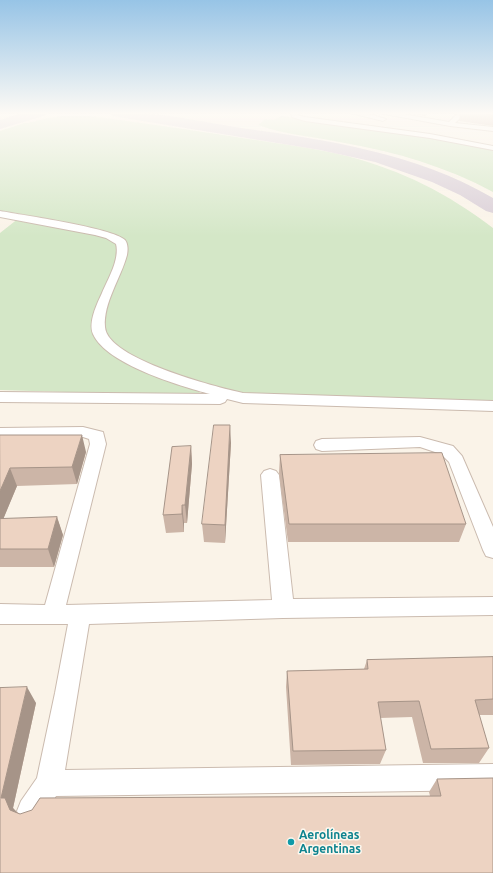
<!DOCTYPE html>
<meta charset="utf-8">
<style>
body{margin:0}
canvas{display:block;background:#faf3e8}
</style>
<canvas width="493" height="873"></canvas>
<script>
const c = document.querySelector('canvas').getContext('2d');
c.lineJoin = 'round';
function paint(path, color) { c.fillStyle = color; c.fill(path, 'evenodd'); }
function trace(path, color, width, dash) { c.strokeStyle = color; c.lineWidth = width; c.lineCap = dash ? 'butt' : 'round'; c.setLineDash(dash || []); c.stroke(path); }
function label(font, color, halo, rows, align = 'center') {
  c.font = font + ' Ubuntu,sans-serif'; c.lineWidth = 3; c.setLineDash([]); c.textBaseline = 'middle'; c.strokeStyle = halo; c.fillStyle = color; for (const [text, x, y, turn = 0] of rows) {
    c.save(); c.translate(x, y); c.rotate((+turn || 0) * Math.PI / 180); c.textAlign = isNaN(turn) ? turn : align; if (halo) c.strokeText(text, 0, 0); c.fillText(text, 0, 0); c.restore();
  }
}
paint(new Path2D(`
 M64,116H88L120,120C163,126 206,132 249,139C282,144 315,148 347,156C401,170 449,194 493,228V401L277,397L221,391L151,365L126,352L111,342L105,332L103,315L126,250L92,229L21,214L0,212V131L24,123H28L43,119Z
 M281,116L423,136L493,149V192C447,167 396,152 345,143C317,137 285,135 258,125L265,119L274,120Z
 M19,218L100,235L116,242L119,251L94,335L157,377L200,392L198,396L0,390V233Z`), '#d4e7c7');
paint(new Path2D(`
 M22,113H46L44,116L0,129V120Z
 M111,113C123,113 136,112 148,114C179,116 210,123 241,128C328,140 416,153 493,198V213L486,211L460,195L432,182L375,162L320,150L118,117L113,116Z`), '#d8cdd6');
const minor = new Path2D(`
 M291,113H297V115L305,117L430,134L493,146V150L430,138L305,121L292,117Z
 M351,113H366L386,119L383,121Z
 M379,113H397L449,122L458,113H465L455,123L493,127V131L450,126Z
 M0,211C22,215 113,228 125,240C128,244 128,250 127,255C121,278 103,303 105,327C107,359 216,387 243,393L493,401V411L243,403L227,399L225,402L220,404L0,402V392L210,394C180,386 106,364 93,334C88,322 97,304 102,293C108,279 120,259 116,244L106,238L95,235L0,217Z
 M83,427L103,432L106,444L66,605L272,600L261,475L264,471L270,469L276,471L279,475L293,599L493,597V615L283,618L89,624L65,770L493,764V790L56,796L41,821L31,825L21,821L17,811L21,801L37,778L55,693L68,624H0V604L45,605L90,444L89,439L83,437L0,438V428Z
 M420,437L453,446L462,456L493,527V558L486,556L483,550L449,462L441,454L420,447L322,451L316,449L314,445L316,441L322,439Z`);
trace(minor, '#cbbbaf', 2);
paint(minor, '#fff');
paint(new Path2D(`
 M409,113H428L425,116Z
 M460,113H493V126L459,121Z
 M0,435L86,452L77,484L17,486L3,519L57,517L63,535L54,567H0Z
 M231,443L225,543L204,542L202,524Z
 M191,446L192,464L187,523H184V532L166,533L163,515Z
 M280,455L466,524L459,542H288L279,473Z
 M493,657V715H479L489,748L479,763H423L412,717L380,718L386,750L380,764L291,765L286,687L287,671L364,669L367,660Z
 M0,688L36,703L13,808L16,812L20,814L430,796L429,792L437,779L493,873H0Z`), '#ccb5a7');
paint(new Path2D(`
 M230,425L231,443L225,543V525Z
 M82,435L86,452L77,484L72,467Z
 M191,446L192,464L187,523L185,505Z
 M10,468L17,486L0,527V491Z
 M182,505L184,523V532L182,514Z
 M57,517L63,535L54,567L48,549Z
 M27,687L36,703L13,808L16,811L20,822L1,798Z`), '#a69488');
const building = new Path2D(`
 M482,113H493V115Z
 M214,425H230L225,525L202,524Z
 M0,435H82L72,467L10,468L0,491Z
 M191,446L185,505H182V514L163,515L172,447Z
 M442,453L466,524H289L280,455Z
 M57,517L48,549H0V519Z
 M493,657V699L475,700L489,748L431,749L419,701L378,702L386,750L293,751L287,671L368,669L367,660Z
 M27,687L1,798H5L10,810L20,814L32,810L40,798L441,796L437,779L493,778V873H0V688Z`);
paint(building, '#edd3c2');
trace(building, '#a69488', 1);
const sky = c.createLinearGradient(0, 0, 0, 236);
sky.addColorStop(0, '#97c4e6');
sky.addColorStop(0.48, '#fdfaf5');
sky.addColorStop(1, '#fdfaf500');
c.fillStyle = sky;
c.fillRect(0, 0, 493, 236);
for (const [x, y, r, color] of [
 [291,842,4,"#0f9aa8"]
]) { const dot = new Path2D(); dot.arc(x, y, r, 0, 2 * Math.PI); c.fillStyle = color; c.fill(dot); trace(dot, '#fdf7ee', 1.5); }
label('bold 12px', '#0d838f', '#fdf7ee', [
 ["Aerolíneas",299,835],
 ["Argentinas",299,849]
], 'left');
</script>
